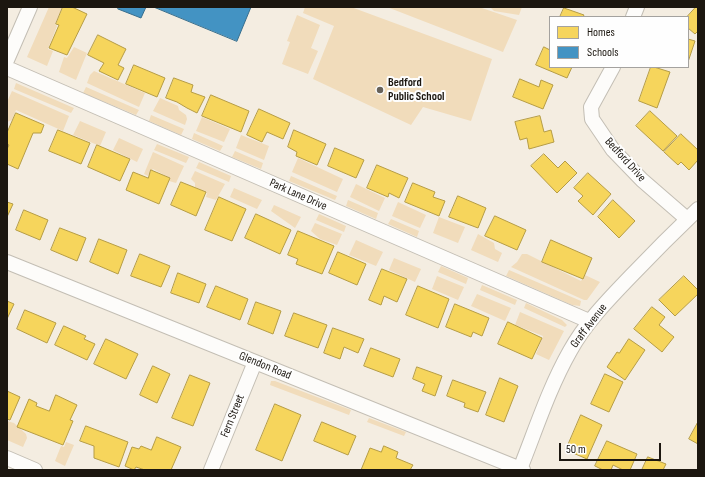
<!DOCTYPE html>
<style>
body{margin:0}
#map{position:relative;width:705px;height:477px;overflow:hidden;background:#f4ede1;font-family:"Sofia Sans Condensed",sans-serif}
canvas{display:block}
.frame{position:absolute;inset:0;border:8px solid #1c1710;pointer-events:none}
.legend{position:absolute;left:549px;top:16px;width:140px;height:52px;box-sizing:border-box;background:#fefefe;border:1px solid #a4a29f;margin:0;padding:5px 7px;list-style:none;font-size:12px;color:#1c1710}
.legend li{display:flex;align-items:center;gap:8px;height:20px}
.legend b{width:20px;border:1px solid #a4a29f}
.scale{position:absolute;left:559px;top:443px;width:102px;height:18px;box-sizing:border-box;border:2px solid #1c1710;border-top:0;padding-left:5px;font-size:12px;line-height:14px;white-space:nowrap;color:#1c1710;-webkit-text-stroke:3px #fefefe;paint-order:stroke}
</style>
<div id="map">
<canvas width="705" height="477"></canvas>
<div class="frame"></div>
<ul class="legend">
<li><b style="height:11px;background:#f6d55c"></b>Homes</li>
<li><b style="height:11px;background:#4393c3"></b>Schools</li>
</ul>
<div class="scale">50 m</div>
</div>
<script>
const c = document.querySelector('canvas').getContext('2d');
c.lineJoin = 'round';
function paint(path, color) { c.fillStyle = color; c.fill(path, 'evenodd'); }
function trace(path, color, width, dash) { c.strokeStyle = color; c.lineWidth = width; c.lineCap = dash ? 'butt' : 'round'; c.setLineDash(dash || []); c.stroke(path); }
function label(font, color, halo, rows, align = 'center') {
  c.font = font + ' "Sofia Sans Condensed",sans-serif'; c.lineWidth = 4; c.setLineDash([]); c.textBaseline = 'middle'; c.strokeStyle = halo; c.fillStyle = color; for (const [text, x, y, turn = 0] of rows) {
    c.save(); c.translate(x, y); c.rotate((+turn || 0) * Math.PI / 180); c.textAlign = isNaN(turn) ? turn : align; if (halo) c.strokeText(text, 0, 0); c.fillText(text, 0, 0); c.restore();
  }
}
paint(new Path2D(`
 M49,7H63L55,24L57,26L48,49L53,51L47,66L27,57Z
 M305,7H351L492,59L471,121L423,107L411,125L313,79L334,26L303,13Z
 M387,7H479L517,20L503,52Z
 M490,7H522L519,15L494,11Z
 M297,15L320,25L311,48L318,51L308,74L282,64L290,42L287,41Z
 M74,47L87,53L76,80L59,72L64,57L67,58Z
 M94,71L145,93L139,107L87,83L90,75Z
 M16,83L74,108L71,113L14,89Z
 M86,87L139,110L136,115L83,93Z
 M12,91L69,116L63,131L16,110L12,120L7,122V102Z
 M160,98L178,106L179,110L186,115L187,119L185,125L153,111Z
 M151,115L184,129L181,135L149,121Z
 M202,117L230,129L224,142L196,131Z
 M80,121L106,132L100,146L73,135Z
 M194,133L223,146L220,151L192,139Z
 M241,135L269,146L264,160L236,148Z
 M119,138L143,149L137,162L113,150Z
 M157,144L189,157L186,163L154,150Z
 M235,151L263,163L261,169L232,157Z
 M153,152L184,166L176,183L169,181L170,178L153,169L148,176L144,174Z
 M298,158L343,179L337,192L292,172Z
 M199,162L231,176L229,182L196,168Z
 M195,171L225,184L216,200L206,197L207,193L195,187V183L191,179Z
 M291,176L337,196L335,200L289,181Z
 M356,184L385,198L379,211L350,197Z
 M234,188L262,200L257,209L230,197Z
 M348,200L378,213L376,219L346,206Z
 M398,202L426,215L420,228L392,216Z
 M274,205L301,217L295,228L271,211Z
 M319,214L346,226L344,232L316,220Z
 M439,217L465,227L458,243L433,233Z
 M391,219L419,231L417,237L388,224Z
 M315,223L342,234L337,245L320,239L311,231Z
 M478,234L494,243L495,249L502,253L498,262L471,250Z
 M356,240L383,252L376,266L349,255Z
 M522,254H527L581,281L585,275L600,282L587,300H584L511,267L517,262Z
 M394,258L421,269L415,282L389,270Z
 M441,266L468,278L466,284L438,272Z
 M509,270L581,301L580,306L572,305L506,276Z
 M437,276L464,287L458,300L432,289Z
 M482,285L517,300L515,305L480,290Z
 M477,294L511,308L505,321L471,306Z
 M526,303L562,320L567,325L565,327L524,308Z
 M520,312L564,331L549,360L536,354L543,336L515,325Z
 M271,381H275L351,410L349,415L270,385Z
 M369,418L406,432L404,436L367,422Z
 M7,421L14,423L26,434L27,438L23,447L7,440Z
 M66,442L74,445L65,466L55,461L61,446L64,447Z`), '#f1dcbb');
const homes = new Path2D(`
 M63,7H72L87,14L67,55L49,48L59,25L56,24Z
 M696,7H698V31L695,34L688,28V17H687Z
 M564,8L584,15L583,17H560Z
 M98,35L126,49L118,65L124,68L118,80L99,71L104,63L88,55Z
 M688,39L695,41L688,62Z
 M544,47L550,50V67H572L567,78L536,65Z
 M134,65L165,78L157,97L126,84Z
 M651,67H654L670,72L657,108L639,101Z
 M174,78L193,85L191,92L205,97L197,113L187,108L177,102L166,98Z
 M520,79L539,87L541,80L553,85L543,109L513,97Z
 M211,95L249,111L241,132L202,116Z
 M259,109L290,123L283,139L267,132L262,142L247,135Z
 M650,111L677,136L663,151L636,126Z
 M16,113L44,125L41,133H33L18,169L7,164V149L9,145L7,144V133Z
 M540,116L544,132L551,130L554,142L529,149L527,138L520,140L515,122Z
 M58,130L90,143L81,164L49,151Z
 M294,130L326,144L317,165L296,156L297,152L288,147Z
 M681,134L698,150V160L689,170L681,162L678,165L664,152Z
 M97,145L130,159L120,181L88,167Z
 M335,148L364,160L356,178L328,166Z
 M544,154L558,168L565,161L577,173L557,193L531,166Z
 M377,165L408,178L399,198L389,193L388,197L367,188Z
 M151,170L170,178L159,204L126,190L133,172L148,178Z
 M588,173L611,194L593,215L578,201L583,196L574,188Z
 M181,182L206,192L196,216L171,205Z
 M413,183L435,192L433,197L445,201L439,216L405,202Z
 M458,196L486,208L478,228L449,217Z
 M219,197L246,209L232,241L205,230Z
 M613,200L635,221L619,238L598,217Z
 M7,202L13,204L7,217Z
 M24,210L48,220L40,240L16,230Z
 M256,214L291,230L280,254L245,238Z
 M495,216L526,230L517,250L485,236Z
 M60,228L86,238L77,261L51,250Z
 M298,231L334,246L322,274L296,264L298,259L288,255Z
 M99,239L127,250L118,274L90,262Z
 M551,240L592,258L583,279L542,262Z
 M338,252L366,264L357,285L329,273Z
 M140,254L170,266L161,287L131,276Z
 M382,269L407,279L397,302L384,296L381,305L369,300Z
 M178,273L206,284L199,303L171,293Z
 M684,276L698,290V294L675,316L659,300Z
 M216,286L248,299L240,320L207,307Z
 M418,286L449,299L438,328L406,315Z
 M7,301L14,304L7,319Z
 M256,302L281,311L273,334L248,324Z
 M455,304L489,318L482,336L473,332L471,337L446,327Z
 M652,307L665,317L659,325L674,337L662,352L634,329Z
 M25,310L56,323L47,343L17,329Z
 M294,313L327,325L318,348L285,336Z
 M508,322L542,338L532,359L498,344Z
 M64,326L86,336L84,339L95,344L87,360L55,345Z
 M333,328L364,339L358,353L344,347L340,359L324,353Z
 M106,339L138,354L126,379L94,364Z
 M629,339L645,350L625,380L607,367L617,352L619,353Z
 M371,348L400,359L393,377L364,366Z
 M153,366L170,374L157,403L140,395Z
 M417,367L442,376L435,396L422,391L425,384L413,379Z
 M605,374L623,382L609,412L591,404Z
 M190,375L210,383L193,426L172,418Z
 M500,378L518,386L504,422L486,415Z
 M453,380L486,392L478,412L464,407L465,403L447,396Z
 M7,391L20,397L10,420L7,419Z
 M56,395L77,405L70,420L73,421L63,445L17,427L29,399L37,403L36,406L49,411Z
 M275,404L301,415L282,461L256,450Z
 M581,415L602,425L587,459L566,450Z
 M322,422L356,436L348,455L314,441Z
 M698,422V444L689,439Z
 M86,426L128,442L119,467L94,458V446L80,441Z
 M157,437L181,447L171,470H145L136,467L134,470L125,466L132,447L139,449L141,446L151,450Z
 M607,441L637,454L630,470H623L613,465L611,470H603L595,466Z
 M384,446L398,452L396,458L413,465L410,470H361L370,448L381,452Z
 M648,457L666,464L663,470H642Z`);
paint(homes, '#f6d55c');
trace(homes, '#b59c45', 1);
const schools = new Path2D(`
 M119,7H146L141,18L118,9Z
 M154,7H251L237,41Z`);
paint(schools, '#4393c3');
trace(schools, '#376e8d', 1);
const minor = new Path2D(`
 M633,17L637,7
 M7,60L30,7
 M613,67L591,107L592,119L613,150L642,180L687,219
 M7,68L589,321
 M7,262L523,470
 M7,458L35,470
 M520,469C536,429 549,388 570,351C586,322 609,299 631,276C653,253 675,231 698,209
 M211,470L255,362`);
trace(minor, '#c3beb4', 16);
trace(minor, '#fdfcfa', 14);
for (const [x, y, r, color] of [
 [380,90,4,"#686259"]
]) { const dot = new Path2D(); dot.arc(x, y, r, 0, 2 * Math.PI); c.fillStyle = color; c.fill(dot); trace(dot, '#fefefe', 1.5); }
label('bold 12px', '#1c1710', '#fefefe', [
 ["Bedford",388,83],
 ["Public School",388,97]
], 'left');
label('12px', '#1c1710', '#fefefe', [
 ["Bedford Drive",625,160,48],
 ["Park Lane Drive",298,195,24],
 ["Graff Avenue",589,326,-53],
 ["Glendon Road",265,366,22],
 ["Fern Street",233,416,-68]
]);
</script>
